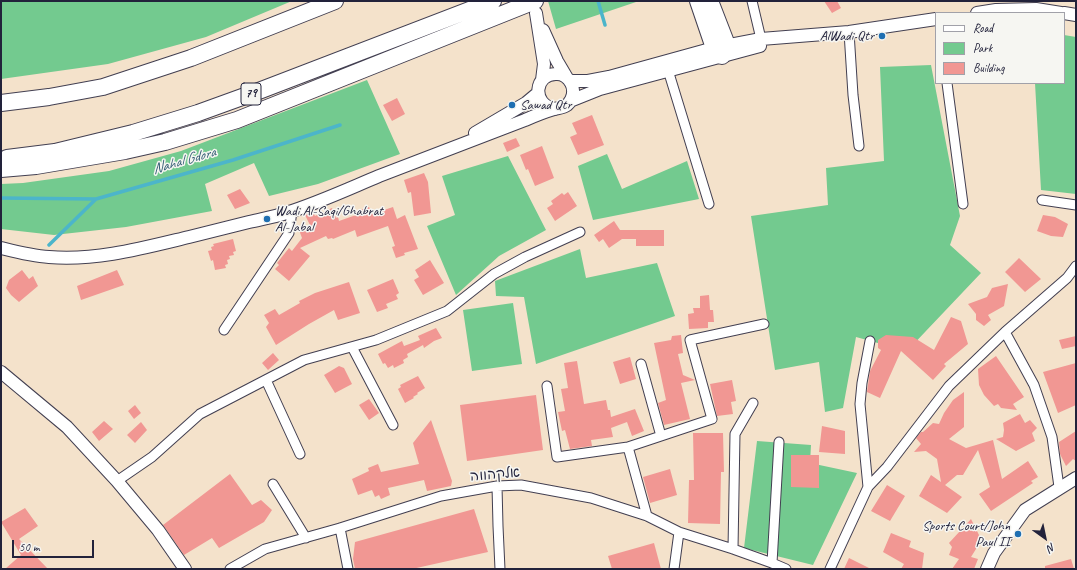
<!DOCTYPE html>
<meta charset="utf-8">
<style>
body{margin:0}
#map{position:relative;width:1077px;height:570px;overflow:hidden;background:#f4e2cb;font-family:Caveat,sans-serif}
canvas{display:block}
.frame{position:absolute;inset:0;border:2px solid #22223b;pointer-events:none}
.legend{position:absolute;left:935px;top:12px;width:130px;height:72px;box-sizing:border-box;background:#f6f6f2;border:1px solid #a1a1a9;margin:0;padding:5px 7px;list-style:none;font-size:12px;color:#22223b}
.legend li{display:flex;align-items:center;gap:8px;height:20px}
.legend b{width:20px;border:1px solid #a1a1a9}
.north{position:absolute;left:1025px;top:518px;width:40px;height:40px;-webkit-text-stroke:3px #f6f6f2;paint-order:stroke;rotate:147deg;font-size:11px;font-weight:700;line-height:16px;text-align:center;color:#22223b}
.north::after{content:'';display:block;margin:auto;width:14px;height:18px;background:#22223b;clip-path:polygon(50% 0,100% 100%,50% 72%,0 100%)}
.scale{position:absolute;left:12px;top:540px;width:82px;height:18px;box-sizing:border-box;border:2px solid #22223b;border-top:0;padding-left:5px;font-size:12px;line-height:14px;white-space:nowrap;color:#22223b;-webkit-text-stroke:3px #f6f6f2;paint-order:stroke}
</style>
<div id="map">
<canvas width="1077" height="570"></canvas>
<div class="frame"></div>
<ul class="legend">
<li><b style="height:5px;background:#fff"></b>Road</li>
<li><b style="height:11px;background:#73ca8f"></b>Park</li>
<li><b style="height:11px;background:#f19793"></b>Building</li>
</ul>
<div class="north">N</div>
<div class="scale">50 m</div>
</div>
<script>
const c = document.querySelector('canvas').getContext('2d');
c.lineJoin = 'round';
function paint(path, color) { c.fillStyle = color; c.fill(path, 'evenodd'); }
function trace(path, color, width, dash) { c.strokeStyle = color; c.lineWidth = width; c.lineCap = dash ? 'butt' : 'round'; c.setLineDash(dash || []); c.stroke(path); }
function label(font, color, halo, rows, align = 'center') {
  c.font = font + ' Caveat,"Playpen Sans Hebrew",sans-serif'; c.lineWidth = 3; c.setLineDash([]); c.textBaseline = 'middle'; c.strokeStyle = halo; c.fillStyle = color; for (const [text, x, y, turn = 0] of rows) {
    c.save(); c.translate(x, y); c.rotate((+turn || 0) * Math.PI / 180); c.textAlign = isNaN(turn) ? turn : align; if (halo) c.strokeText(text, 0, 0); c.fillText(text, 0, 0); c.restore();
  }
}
paint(new Path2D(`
 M1,1H292L206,37L108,64L1,79Z
 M548,1H639L556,29Z
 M1064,35L1076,37V194L1041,190L1035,83H1064Z
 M931,65L960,216L950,245L981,273L907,351L856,337L843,408L825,412L819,362L775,370L751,216L828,205L826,168L884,161L880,67Z
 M367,80L400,154L318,184L269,196L254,163L205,184L212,211L126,227L54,235L1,229V184L23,183L109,171L181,151Z
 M607,154L622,189L687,161L699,199L593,220L578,166Z
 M508,156L546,230L499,256L456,295L427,226L455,215L442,176Z
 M580,249L586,278L657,263L675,316L536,364L524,297L496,296L495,281Z
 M513,303L522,364L472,371L463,310Z
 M757,441L811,445L810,463L857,473L813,565L744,548Z`), '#73ca8f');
trace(new Path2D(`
 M598,1L605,25
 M1,198L96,199
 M49,245L96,199L233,160L340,125`), '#4cb5ca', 3.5);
paint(new Path2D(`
 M824,1H837L841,8L832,13Z
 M397,98L405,114L392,121L383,105Z
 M592,115L604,145L578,155L570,137L577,134L572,123Z
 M516,138L520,146L507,152L503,143Z
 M542,146L554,178L535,186L528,169L526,170L520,155Z
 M424,173L428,182L431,213L414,216L411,192L408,193L404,180Z
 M240,189L250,203L235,209L227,195Z
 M568,192L577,206L555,221L547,208L553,204L551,201L562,193L564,195Z
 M369,207L372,214L393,207L397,219L405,215L418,249L404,253L405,255L396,258L392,247L395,246L388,226L357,237L355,230L333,239L332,238L328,239L326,236L300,248L310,256L289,281L275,269L279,265L277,263L289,248L292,251L302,238L299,230L310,225L305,215L313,212L315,216L332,208L336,218L338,217L339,221L356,215L354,212Z
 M1043,215L1055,217L1068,224L1063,237L1051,236L1037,231Z
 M614,221L620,230H664V246H636V239H622L609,248L603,239L599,242L594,235Z
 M233,239L236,251L233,252L234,255L229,256L230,259L227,260L228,264L225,265L226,268L215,270L213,260L211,261L208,251L212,250L211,247L214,246L213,244Z
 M1019,258L1041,279L1025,292L1005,272Z
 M430,260L444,283L423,295L414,280L419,277L415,270Z
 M22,270L29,279L33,276L38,286L19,302L11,295L6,288L9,280Z
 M117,270L124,285L81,300L77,286Z
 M393,279L399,293L396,295L398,299L386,304L388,308L377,312L367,290Z
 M349,282L360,313L338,320L334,310L309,324L276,345L266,327L269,323L264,315L275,309L279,315L300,303L299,301L315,293Z
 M1008,284L1004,306L988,315L991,320L984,326L976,320V314L968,304L987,297L992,288Z
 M709,295L710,310H713L714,322H708V328L689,329L688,314L694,313L693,308H700V296Z
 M951,317L961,321L968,344L944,364L946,366L933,380L901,351L880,398L867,392L870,371L881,350L878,348V340L886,335L913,337L934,350Z
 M436,328L442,338L434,341L424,348L423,345L407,354L408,357L403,360L404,363L394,368L393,365L388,368L385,363L383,364L378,354L402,341L404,346L420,340L418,336Z
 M681,335L683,353L678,354L683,375L695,380L681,383L690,419L664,425L658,403L666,400L654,343L671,340L672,336Z
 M1076,336V346L1062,349L1059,340Z
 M273,353L279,360L268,370L262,363Z
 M996,356L1024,397L1013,404L1017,410L1001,408L998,404L994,406L984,395L979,385L978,369Z
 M630,357L636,379L620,384L613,362Z
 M577,361L584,404L606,400L608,410H610L611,417L635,409L644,431L632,436L627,422L611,428L613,437L591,440L592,446L570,449L565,430L562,431L558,412L565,411L561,389L568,388L564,363Z
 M1076,363V405L1058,413L1043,372Z
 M339,366L344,368L352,384L335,393L324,375Z
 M418,376L425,388L417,393L418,394L413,397L414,398L405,403L398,389L401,387L400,385Z
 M732,380L736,401L731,402L733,414L717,416L710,384Z
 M964,392V427L949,439L966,448L993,440L1002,479L1028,461L1038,477L1031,481L1033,483L991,511L979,494L990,487L978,450L963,475H957L945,485L962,497L947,513L919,496L931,475L941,482L937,459L926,451L914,452L921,444L916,438L921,432H923L933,423L939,424L944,413L953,400Z
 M536,395L543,450L467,461L460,405Z
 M369,399L379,413L369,420L359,405Z
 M135,405L141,413L134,419L128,411Z
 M1020,414L1025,423L1030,420L1037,428L1032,433L1035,441L1016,451L996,439L1003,437L1004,430L1003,423Z
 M431,420L452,481L451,486L427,491L424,480L388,488L390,495L381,499L379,495L375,497L372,490L358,495L352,479L369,471L368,468L378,464L381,472L419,464L413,443Z
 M104,421L113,429L99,441L92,432Z
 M141,422L147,430L135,443L127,435Z
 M822,426L845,431V454L819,452Z
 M1076,431V461L1073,459L1066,466L1060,454L1059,442Z
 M693,433H723L724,472H721L720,524L688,523L689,480H694Z
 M791,455H819V488L791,487Z
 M670,469L677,495L650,503L643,477Z
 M230,474L252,505L261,500L272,510L264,522L219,548L212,538L184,555L163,525Z
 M887,485L905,496L890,521L871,511Z
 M25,508L38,526L19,539L48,569H5L21,555L1,522Z
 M474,509L488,552L412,569H355L353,559L355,542Z
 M971,519L979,535L976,549L971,557L978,559L974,569H952L959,559L949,555L952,547L949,543Z
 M891,533L911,541L909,547L924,553L922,569H901L904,564L883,552Z
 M654,543L661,569H612L608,556Z
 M849,558L871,569H844Z
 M1071,559L1074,569H1045V566Z`), '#f19793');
const street = new Path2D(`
 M752,1L761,39
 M849,32L853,95L859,146
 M668,70L709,204
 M947,83L963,204
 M1042,200L1076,205
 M224,330L289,233L292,211
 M1005,332L1067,278L1076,266
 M352,347L393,425
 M641,364L661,436
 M266,380L300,454
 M547,386L557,457L628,447L712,419L690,340L764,324
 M628,447L647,516
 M117,481L152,457L200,414L304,360L376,340L447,311L494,274L525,257L580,232
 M273,484L306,538
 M497,486L498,526L500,569
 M868,487L860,404L862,383L870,341
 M340,528L348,569
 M733,549L735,434L753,403
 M772,563L779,442
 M230,569L265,549L340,528L441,496L497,486L521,485L591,498L647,516L679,532L733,549L772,563L786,569
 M674,569L679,532
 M830,569L868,487L887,467L949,386L1005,332L1034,385L1052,437L1059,487`);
const secondary = new Path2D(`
 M536,13L544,64L542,80
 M977,13L996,10L1036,9L1061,13
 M1064,13L1076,15
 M543,30L557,61L567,78
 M570,81H588L609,77L714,48L761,39L849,32L936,19
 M570,101L600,89L760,46
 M475,133L526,103L538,93
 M1,248C17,252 32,256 49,257C96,261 143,248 189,237C209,232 229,227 249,222C261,219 274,217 286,213C318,203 348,189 379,176C428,157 476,139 525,120C534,116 544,112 554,109C558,108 563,108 567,105C573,100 575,90 571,83C568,78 563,74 557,74C534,73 531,105 555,109
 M1,372L67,427L117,481L158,530L185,569
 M987,569L994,553L1025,510L1076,478`);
const highway = new Path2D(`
 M698,1L714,48L722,56L727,45L710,1
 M1,103L49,97L103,87L191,58L335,1
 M7,158L55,152L133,133L198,113L256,92L493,1
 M1,169L36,166L125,151L165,142L237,120L535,1`);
trace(street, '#423f51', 11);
trace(secondary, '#423f51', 14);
trace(highway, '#423f51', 18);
trace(street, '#fff', 9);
trace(secondary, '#fff', 12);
trace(highway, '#fff', 16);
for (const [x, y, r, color] of [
 [882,36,4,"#1f6fb2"],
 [512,105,4,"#1f6fb2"],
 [267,219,4,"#1f6fb2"],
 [1018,534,4,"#1f6fb2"]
]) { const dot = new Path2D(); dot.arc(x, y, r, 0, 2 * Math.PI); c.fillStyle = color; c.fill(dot); trace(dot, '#f6f6f2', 1.5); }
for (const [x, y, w] of [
 [251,94,20]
]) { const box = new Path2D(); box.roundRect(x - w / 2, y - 11, w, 22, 3); c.fillStyle = '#f6f6f2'; c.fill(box); trace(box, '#22223b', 1); }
label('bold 13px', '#22223b', null, [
 ["79",251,94]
]);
label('14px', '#22223b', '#f6f6f2', [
 ["AlWadi Qtr",874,36],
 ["Sawad Qtr",520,105,"left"],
 ["Wadi Al-Saqi/Ghabrat",275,211,"left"],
 ["Al-Jabal",275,227,"left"],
 ["Sports Court/John",1010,526],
 ["Paul II",1010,542]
], 'right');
label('14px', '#22223b', '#f6f6f2', [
 ["אלקהווה",495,475,-5]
]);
label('italic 15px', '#335d74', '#f6f6f2', [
 ["Nahal Gdora",184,161,-16]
]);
</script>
